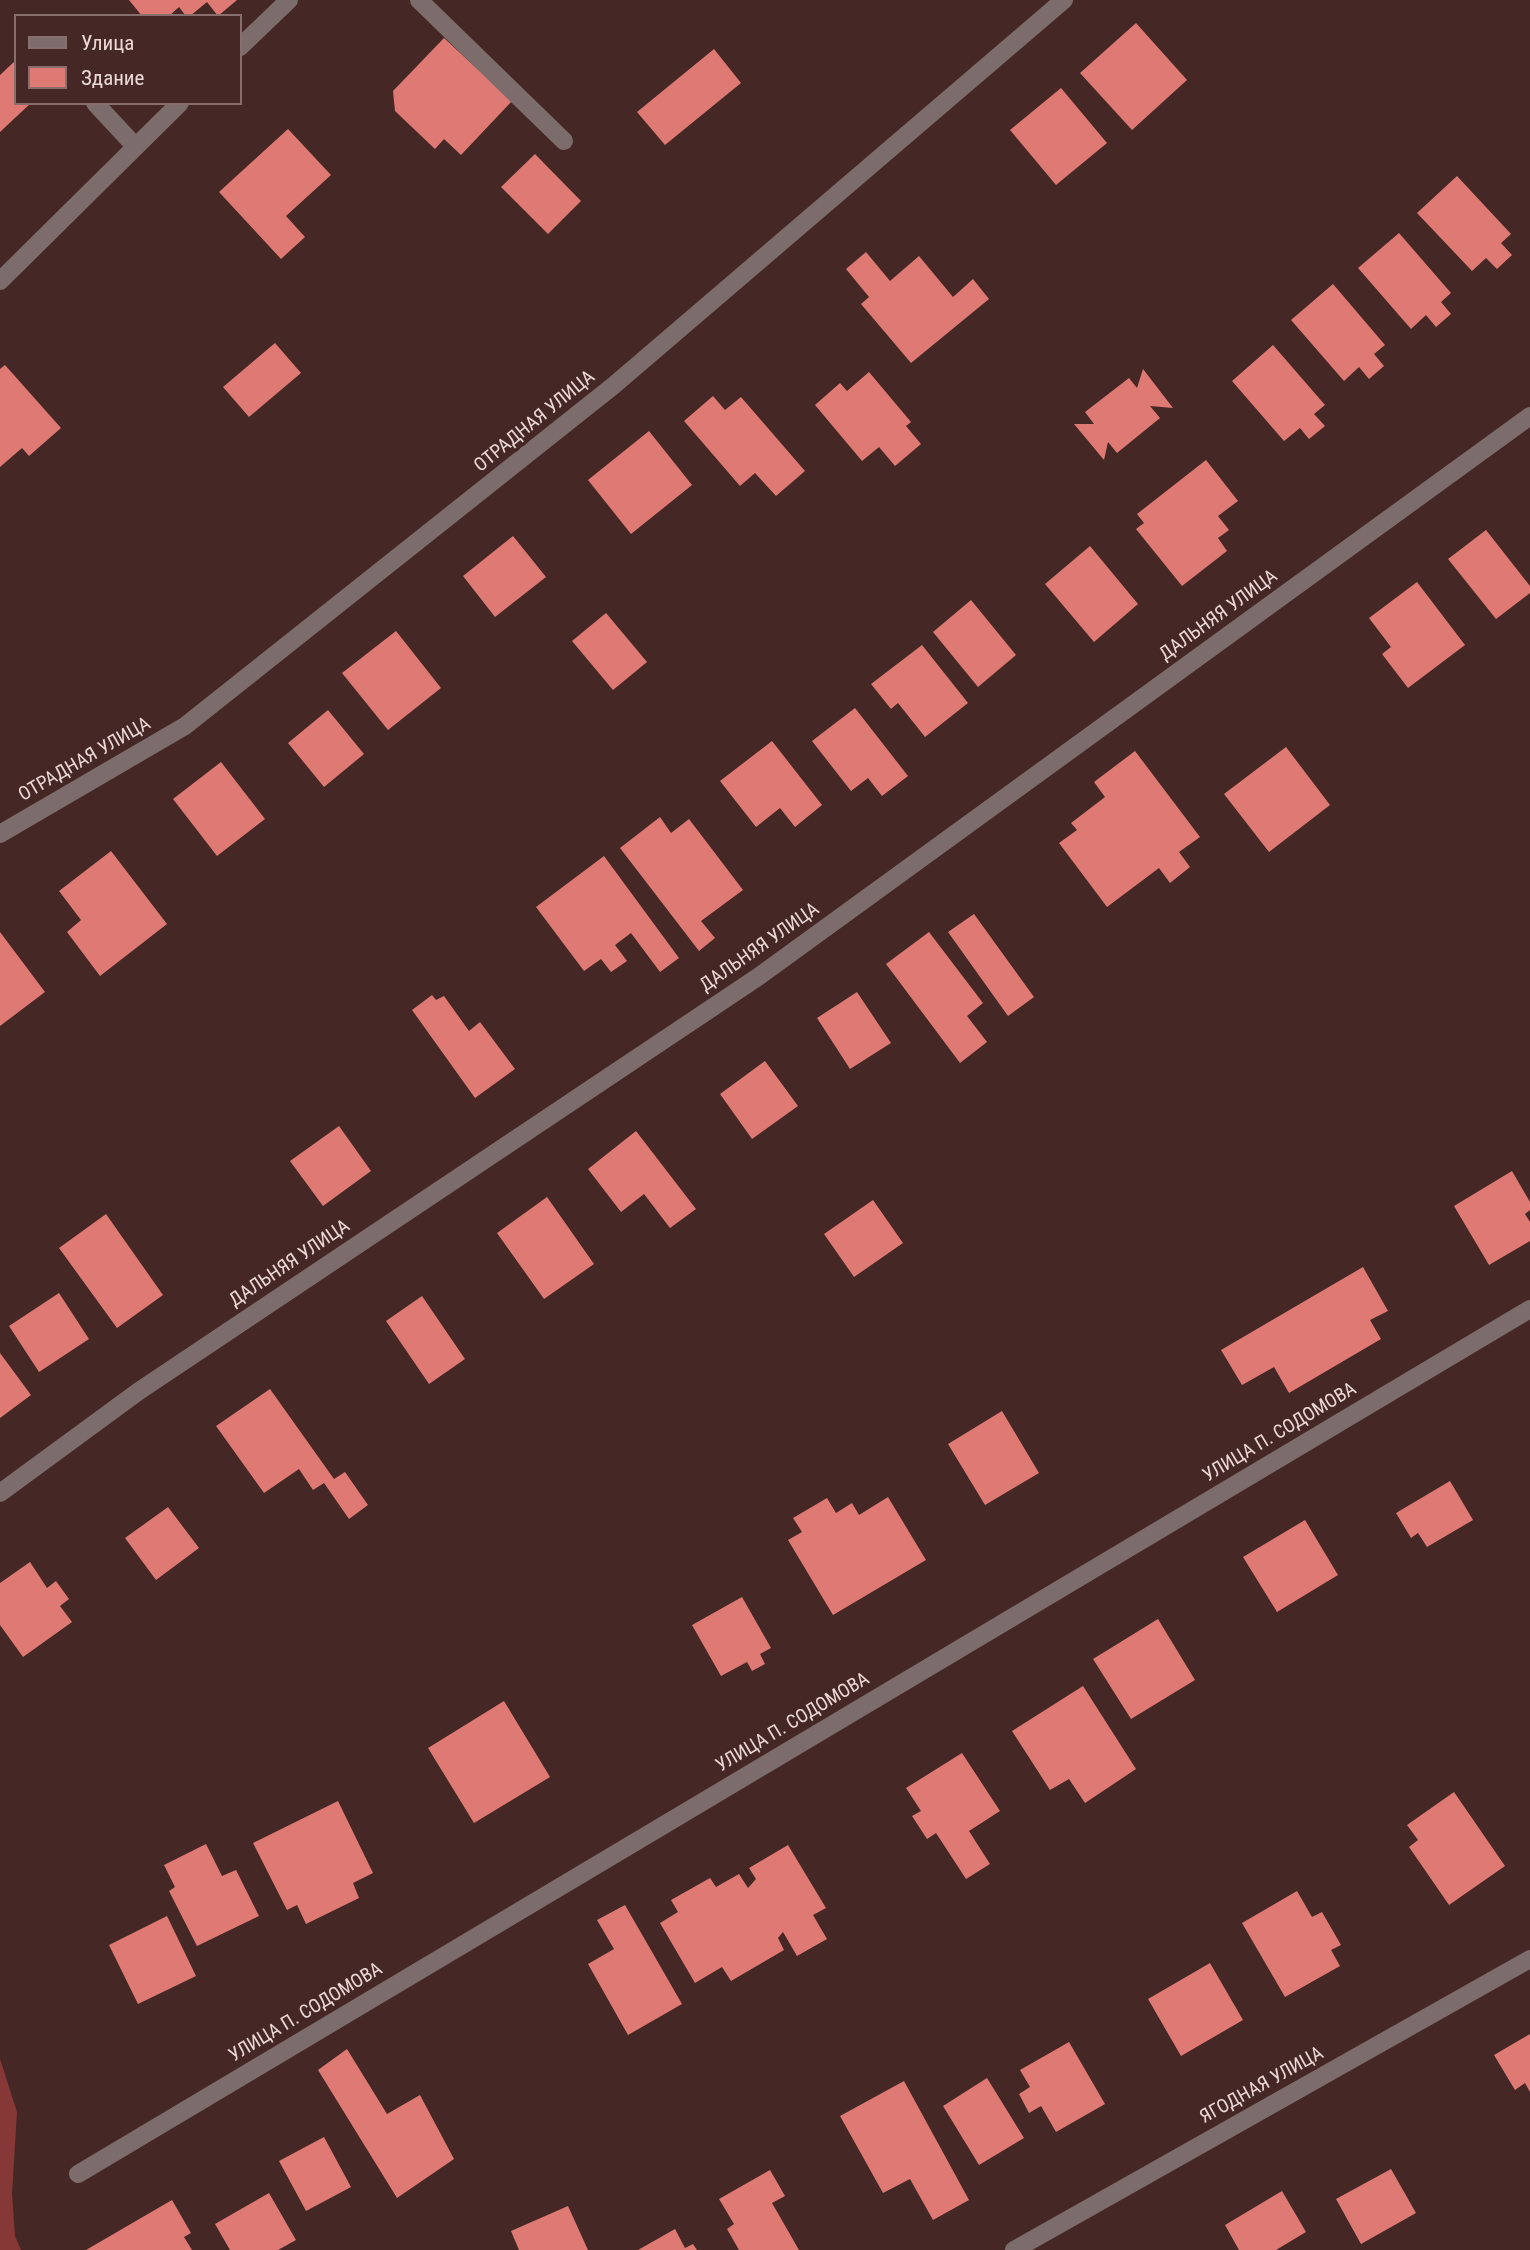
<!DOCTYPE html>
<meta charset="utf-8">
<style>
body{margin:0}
#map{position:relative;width:1530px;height:2250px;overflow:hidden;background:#452826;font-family:"Roboto Condensed",sans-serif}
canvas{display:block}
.legend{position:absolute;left:14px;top:14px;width:228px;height:91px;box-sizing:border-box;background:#452826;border:2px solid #886e6c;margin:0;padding:9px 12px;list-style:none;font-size:21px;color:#ecd8d6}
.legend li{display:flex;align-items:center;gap:14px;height:35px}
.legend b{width:35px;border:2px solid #886e6c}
</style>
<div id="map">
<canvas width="1530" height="2250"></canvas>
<ul class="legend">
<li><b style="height:9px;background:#7c6c6b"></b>Улица</li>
<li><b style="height:19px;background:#df7973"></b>Здание</li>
</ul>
</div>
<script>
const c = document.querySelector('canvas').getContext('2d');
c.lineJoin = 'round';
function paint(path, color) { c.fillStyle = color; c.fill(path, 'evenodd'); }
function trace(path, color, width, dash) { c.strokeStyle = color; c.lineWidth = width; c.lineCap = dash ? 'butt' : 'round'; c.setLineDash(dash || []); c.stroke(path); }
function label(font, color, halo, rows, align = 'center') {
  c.font = font + ' "Roboto Condensed",sans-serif'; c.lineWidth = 7; c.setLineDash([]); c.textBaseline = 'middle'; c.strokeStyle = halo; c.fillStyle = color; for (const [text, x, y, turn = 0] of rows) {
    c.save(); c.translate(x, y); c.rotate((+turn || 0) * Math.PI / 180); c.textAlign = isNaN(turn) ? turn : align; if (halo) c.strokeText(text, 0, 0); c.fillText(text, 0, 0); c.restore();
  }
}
paint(new Path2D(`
 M0,2059L17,2112L12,2193L15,2236L21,2250H0Z`), '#853836');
paint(new Path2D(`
 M129,0H237L218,16L207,2L190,16H186L179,7L169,16H142Z
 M1136,23L1187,80L1132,130L1080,73Z
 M444,38L512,101L461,155L444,139L435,149L395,111L393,91Z
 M714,49L741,83L665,145L637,112Z
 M16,60V103H31L0,132V75Z
 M1061,88L1107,143L1056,185L1010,130Z
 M288,129L331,175L286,216L305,237L281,259L219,192Z
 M535,154L581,201L548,234L501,187Z
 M1457,176L1511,234L1501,243L1512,255L1497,269L1486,258L1472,271L1417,213Z
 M1399,233L1451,293L1441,302L1451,314L1436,327L1426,315L1411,329L1358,268Z
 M866,252L890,281L919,256L953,297L973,279L989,299L911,363L861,304L869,297L846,269Z
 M1333,284L1385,345L1374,354L1384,366L1369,379L1359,367L1344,381L1291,320Z
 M275,343L301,373L249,417L223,387Z
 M1273,345L1325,405L1314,414L1325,426L1309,439L1300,428L1284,441L1232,381Z
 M5,365L61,428L29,456L22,448L0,467V369Z
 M1143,369L1173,408L1150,406L1160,418L1117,453L1108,442L1104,460L1074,424H1094L1085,412L1129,378L1137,388Z
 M869,372L911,422L906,426L921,444L895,466L879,447L862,461L815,405L840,383L847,391Z
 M713,396L725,410L741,397L805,471L776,496L755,473L740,486L684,421Z
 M649,431L692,485L631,534L588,480Z
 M1206,460L1238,501L1218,516L1229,530L1218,538L1227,551L1182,586L1136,529L1144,523L1137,514Z
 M1486,530L1530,586V593L1496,619L1448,559Z
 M513,536L546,577L495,617L463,576Z
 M1090,546L1138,604L1094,642L1045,584Z
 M1417,582L1465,645L1408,688L1382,654L1391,647L1369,618Z
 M971,600L1016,655L978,687L933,632Z
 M606,613L647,662L613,690L572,641Z
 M396,631L441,688L388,730L342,673Z
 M922,645L968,703L925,737L898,703L891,709L871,684Z
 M855,708L908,776L882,796L868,778L851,791L812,741Z
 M328,710L364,754L324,787L288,743Z
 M772,741L822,805L795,827L780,808L756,827L720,781Z
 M1286,747L1330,805L1269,852L1224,794Z
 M1135,751L1200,837L1179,852L1190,867L1170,883L1159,868L1107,907L1059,843L1077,830L1071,823L1105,797L1094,782Z
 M221,762L265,819L217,856L173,799Z
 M660,817L671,833L689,819L743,890L701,921L715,938L699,951L620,848Z
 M111,851L167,924L100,976L67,932L81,920L59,891Z
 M604,856L679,958L660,972L631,933L615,945L627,961L611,972L601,959L584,971L536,907Z
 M974,914L1034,997L1008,1016L948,932Z
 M0,932L45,992L0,1026Z
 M929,932L983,1003L967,1016L987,1042L960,1063L886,964Z
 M857,992L891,1043L850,1069L817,1018Z
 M432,995L436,1000L444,996L469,1031L480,1022L515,1069L475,1098L412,1010Z
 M765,1061L798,1106L752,1139L720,1094Z
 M339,1126L371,1171L323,1206L290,1161Z
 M636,1131L696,1209L670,1228L644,1194L621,1212L588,1169Z
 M1512,1171L1530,1202V1210L1525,1214L1530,1222V1241L1489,1265L1454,1206Z
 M547,1197L594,1264L544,1299L497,1233Z
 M873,1200L903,1243L854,1277L824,1234Z
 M106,1214L163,1295L117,1328L59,1248Z
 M1363,1267L1388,1311L1370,1320L1381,1339L1289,1393L1274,1367L1242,1385L1221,1350Z
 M59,1293L89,1339L39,1372L9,1326Z
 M422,1296L465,1359L429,1384L386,1321Z
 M0,1353L31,1395L0,1418Z
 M270,1389L334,1479L345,1472L368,1505L349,1519L324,1483L313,1490L299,1469L264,1493L216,1426Z
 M1002,1411L1039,1473L985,1505L948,1444Z
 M1450,1481L1473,1520L1427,1547L1418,1533L1411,1538L1396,1513Z
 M888,1497L926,1560L833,1615L788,1540L802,1532L793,1518L827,1498L836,1513L852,1503L859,1515Z
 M168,1507L199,1548L156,1580L125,1538Z
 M1305,1520L1338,1575L1277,1612L1243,1557Z
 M30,1562L47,1588L56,1581L69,1599L60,1606L72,1622L23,1657L0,1625V1583Z
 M742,1597L771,1648L760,1654L765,1664L752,1671L747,1662L721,1676L692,1625Z
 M1158,1619L1195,1680L1131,1719L1093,1659Z
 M1083,1686L1136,1769L1085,1803L1069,1779L1050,1790L1012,1731Z
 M504,1701L550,1777L474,1823L428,1748Z
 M962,1753L1000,1811L969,1831L990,1864L966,1879L936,1833L927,1839L912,1816L921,1811L906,1788Z
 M1454,1792L1505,1866L1449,1905L1409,1847L1418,1840L1407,1825Z
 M338,1801L373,1873L353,1883L359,1898L306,1924L297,1905L287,1910L253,1843Z
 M206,1844L222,1876L236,1870L259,1916L197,1946L169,1891L175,1887L164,1865Z
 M788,1845L826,1908L813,1915L827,1939L797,1956L783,1932L778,1938L784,1950L731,1981L722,1967L695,1983L660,1923L678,1912L671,1900L710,1878L716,1887L739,1874L748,1888L756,1879L749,1868Z
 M1297,1891L1312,1917L1322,1912L1341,1945L1331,1950L1340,1966L1285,1997L1242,1923Z
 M625,1905L682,2004L628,2035L588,1964L614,1949L597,1920Z
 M167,1916L196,1976L138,2004L109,1945Z
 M1210,1963L1243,2020L1181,2056L1148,1999Z
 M1530,2034V2092L1525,2083L1515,2090L1494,2055Z
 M1069,2042L1105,2104L1056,2132L1041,2106L1029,2113L1019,2094L1030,2087L1020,2070Z
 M347,2049L387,2114L420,2095L454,2159L397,2198L318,2070Z
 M987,2078L1024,2138L979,2165L943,2106Z
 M904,2081L969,2200L933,2220L910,2179L883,2193L840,2116Z
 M324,2137L351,2187L306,2211L279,2161Z
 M1391,2169L1416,2213L1361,2244L1336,2199Z
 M770,2170L785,2196L772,2203L799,2250H739L727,2229L734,2224L719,2199Z
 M1282,2191L1306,2232L1276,2250H1239L1225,2225Z
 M269,2193L296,2240L278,2250H230L215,2224Z
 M172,2200L191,2233L184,2237L192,2250H86Z
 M568,2206L588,2250H519L511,2231Z
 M675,2229L685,2248L693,2244L697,2250H638Z`), '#df7973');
trace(new Path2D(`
 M419,0L564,141
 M240,47L289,0
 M95,103L135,146
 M0,281L180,103
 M0,834L185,726L613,386L1064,0
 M0,1493L139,1391L758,977L1530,416
 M78,2174L1530,1309
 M1014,2250L1530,1959`), '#7c6c6b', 18);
label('19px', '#ecd8d6', '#452826', [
 ["ОТРАДНАЯ УЛИЦА",535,422,-39],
 ["ДАЛЬНЯЯ УЛИЦА",1219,616,-36],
 ["ОТРАДНАЯ УЛИЦА",85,760,-30],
 ["ДАЛЬНЯЯ УЛИЦА",760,948,-35],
 ["ДАЛЬНЯЯ УЛИЦА",290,1264,-34],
 ["УЛИЦА П. СОДОМОВА",1280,1433,-31],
 ["УЛИЦА П. СОДОМОВА",793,1723,-31],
 ["УЛИЦА П. СОДОМОВА",306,2013,-31],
 ["ЯГОДНАЯ УЛИЦА",1262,2086,-29]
]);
</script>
